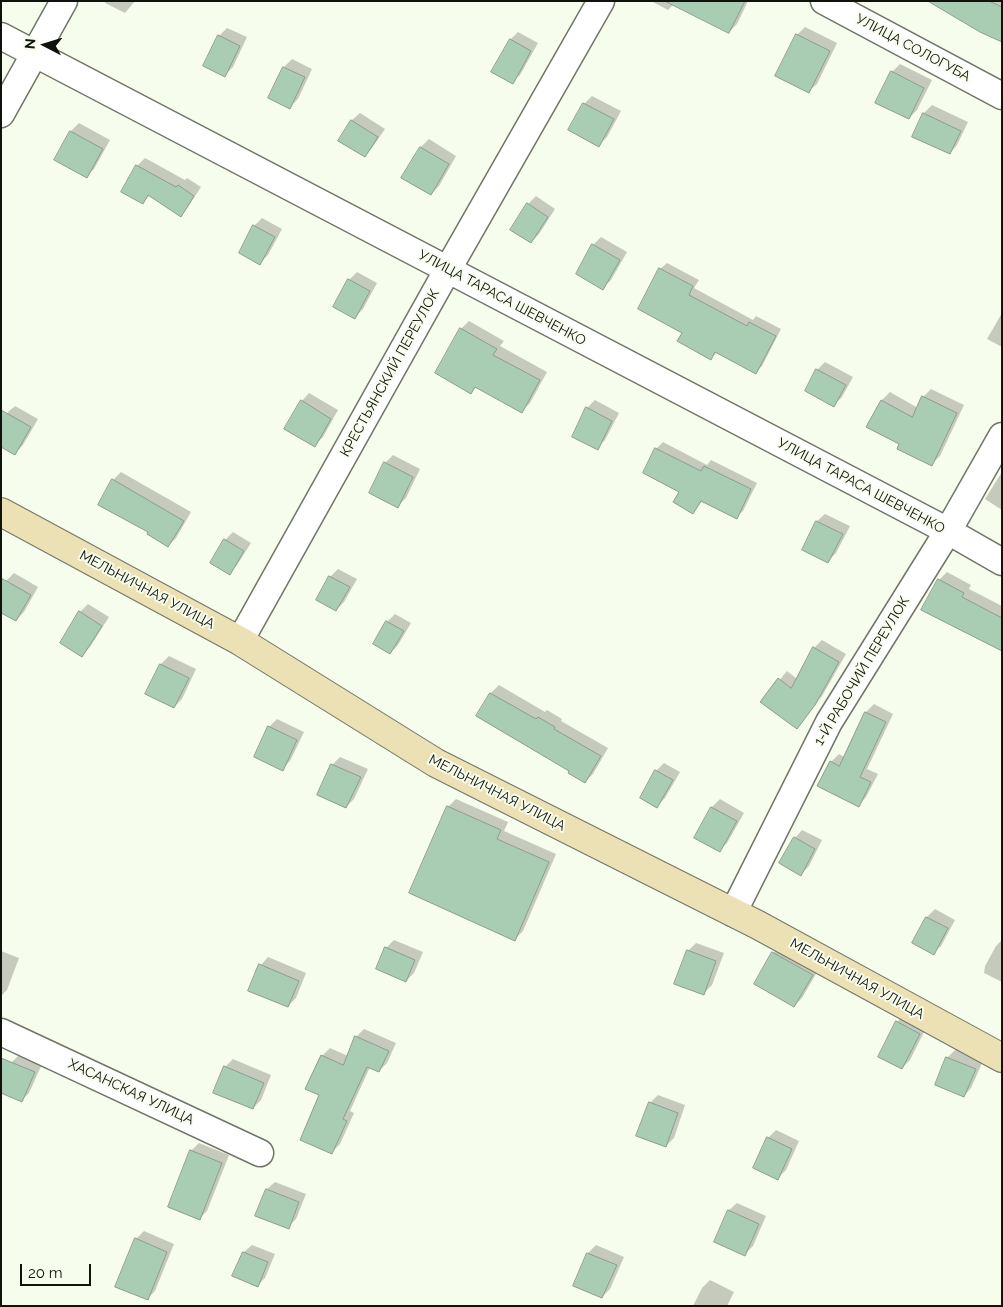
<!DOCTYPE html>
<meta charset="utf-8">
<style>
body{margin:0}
#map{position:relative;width:1003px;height:1307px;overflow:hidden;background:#f7fded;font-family:Raleway,sans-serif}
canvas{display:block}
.frame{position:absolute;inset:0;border:2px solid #10120c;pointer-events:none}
.north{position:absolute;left:20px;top:20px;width:50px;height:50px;-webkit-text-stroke:4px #f7fded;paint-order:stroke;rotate:275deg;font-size:14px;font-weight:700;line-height:20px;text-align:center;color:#10120c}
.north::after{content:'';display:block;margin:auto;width:18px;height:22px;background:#10120c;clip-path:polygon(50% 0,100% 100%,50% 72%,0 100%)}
.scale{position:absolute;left:20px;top:1264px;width:71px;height:22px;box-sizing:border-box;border:2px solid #10120c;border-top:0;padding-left:6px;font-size:15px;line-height:18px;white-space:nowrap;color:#10120c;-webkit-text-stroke:4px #f7fded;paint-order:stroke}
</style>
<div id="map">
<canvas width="1003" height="1307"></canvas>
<div class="frame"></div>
<div class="north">N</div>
<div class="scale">20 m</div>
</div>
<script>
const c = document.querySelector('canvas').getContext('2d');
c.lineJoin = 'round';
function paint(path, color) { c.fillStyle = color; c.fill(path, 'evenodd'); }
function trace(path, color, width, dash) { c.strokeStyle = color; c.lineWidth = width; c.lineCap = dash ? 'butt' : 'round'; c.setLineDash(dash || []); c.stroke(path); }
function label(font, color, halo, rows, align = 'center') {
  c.font = font + ' Raleway,sans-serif'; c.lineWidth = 4; c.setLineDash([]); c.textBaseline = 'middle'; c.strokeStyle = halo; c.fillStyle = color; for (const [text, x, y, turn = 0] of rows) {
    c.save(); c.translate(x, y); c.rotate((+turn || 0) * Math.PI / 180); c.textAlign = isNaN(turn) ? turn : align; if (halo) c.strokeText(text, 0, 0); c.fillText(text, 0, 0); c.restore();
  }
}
paint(new Path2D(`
 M106,1H135L125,13L105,3Z
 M651,1H748L737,24L729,32L674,4L668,10Z
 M938,1H1002V41Z
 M805,27L837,43L817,84L809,91L797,35Z
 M227,28L247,37L233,67L225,75L219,36Z
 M518,32L538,43L520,75L512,82L510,40Z
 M292,59L312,69L298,99L290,107L284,67Z
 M900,64L932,80L917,110L909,118L892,72Z
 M592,96L621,111L607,137L599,145L584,104Z
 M932,105L968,122L957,145L950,153L914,136L924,113Z
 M360,113L385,129L372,148L365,156L340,140L352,120Z
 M79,123L110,140L94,169L86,177L55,160L71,131Z
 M429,139L456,156L439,186L431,194L403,177L421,147Z
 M145,158L185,180L187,178L201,187L188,207L181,215L150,195L143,202L137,166Z
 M536,196L555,209L539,234L531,242L528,204Z
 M262,218L282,229L268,255L260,263L254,226Z
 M601,237L627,252L611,280L603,288L593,245Z
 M667,263L699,280L694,288L753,320L756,316L781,329L762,366L756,372L717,352L711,358L683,333L660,269Z
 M357,272L377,283L363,309L355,317L349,280Z
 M1002,313V347L987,339Z
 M469,321L504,341L500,346L547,372L530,403L522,411L477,386L471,392L461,329Z
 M825,362L853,377L842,397L834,405L817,370Z
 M931,389L964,405L940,456L932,464L901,444L882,400L890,392L918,408L923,397Z
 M309,393L338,410L323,437L315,445L302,401Z
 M595,400L619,413L605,440L597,448L587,408Z
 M15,406L38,419L23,445L15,453L1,424L7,413Z
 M663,442L707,465L711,460L757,483L743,511L736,517L703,500L693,512L680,491L644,473L656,449Z
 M393,455L420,469L406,498L398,506L385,463Z
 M121,472L191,512L176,538L168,546L150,531L113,480Z
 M1002,472V510L985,499Z
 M825,514L850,526L836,553L828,561L804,549L817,521Z
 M233,532L251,543L237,565L230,573L225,540Z
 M338,569L357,579L344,602L336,610L318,600L330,577Z
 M947,572L971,585L969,589L1002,606V649L939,580Z
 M14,573L38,587L24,612L16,620L6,581Z
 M88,604L109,617L90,647L82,655L80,612Z
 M395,614L411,623L398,645L390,653L374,644L387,622Z
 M822,640L846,654L822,696L797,727L762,701L787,671L797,679L814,648Z
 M169,656L196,669L182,699L174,707L147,693L161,664Z
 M499,685L545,712L547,710L562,719L561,721L608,748L593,774L585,782L571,771L478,715L491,693Z
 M874,704L893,714L867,769L878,774L866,797L859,805L831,762L839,754L844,757L866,712Z
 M277,719L304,732L290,761L282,769L269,727Z
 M340,757L368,769L354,799L346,807L319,794L332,765Z
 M664,763L680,772L665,798L657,806L656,771Z
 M456,799L508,822L504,831L556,854L523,931L515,939L448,807Z
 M720,799L744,813L727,843L719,851L696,837L712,807Z
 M802,830L822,840L809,866L801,874L795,838Z
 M935,909L955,920L941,946L933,953L914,943L927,917Z
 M394,940L423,952L414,973L406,981L386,948Z
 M1002,940V982L984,973L985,966L996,946Z
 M696,943L724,953L712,985L704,993L688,951Z
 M781,945L820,967L802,998L794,1006L773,953Z
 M1,951L19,958L7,990L1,996Z
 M268,957L306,973L296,998L288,1006L261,965Z
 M905,1014L927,1026L910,1060L902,1068L897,1022Z
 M364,1029L396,1043L387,1063L379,1071L370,1067L350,1111L354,1113L340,1144L332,1152L321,1095L322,1056L330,1048L348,1056L356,1037Z
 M956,1049L983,1061L971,1088L964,1096L936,1084L948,1057Z
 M20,1054L42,1064L29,1093L21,1101L12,1062Z
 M233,1059L271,1075L261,1100L253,1108L225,1067Z
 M658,1095L685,1105L674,1138L666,1146L650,1103Z
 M776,1130L799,1141L786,1170L778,1178L768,1138Z
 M199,1143L229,1155L207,1211L199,1219L191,1151Z
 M275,1182L306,1194L296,1219L288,1227L267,1189Z
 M737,1203L766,1216L753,1246L745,1254L729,1210Z
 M144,1231L174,1244L155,1291L147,1299L136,1239Z
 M252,1245L275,1254L265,1278L257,1286L244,1252Z
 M596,1245L624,1257L610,1289L602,1297L575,1285L588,1253Z
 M710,1280L734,1292L727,1306H693L702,1288Z`), '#0003');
const building = new Path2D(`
 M665,1H745L729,33Z
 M928,1H989L1002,7V42L980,32Z
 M796,34L830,51L809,93L775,76Z
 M218,35L240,46L225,77L203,66Z
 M510,39L531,51L513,84L491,72Z
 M283,67L305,77L290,109L268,98Z
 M891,71L924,88L909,119L875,103Z
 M583,103L614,119L599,147L568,130Z
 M923,113L961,131L950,154L912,137Z
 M351,120L378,137L365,157L338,141Z
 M70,131L103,149L87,178L54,160Z
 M420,147L449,164L431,195L401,178Z
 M136,165L176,187L178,185L194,196L181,217L148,195L143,204L121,192Z
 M527,203L548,217L531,243L510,230Z
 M253,225L275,237L260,265L239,253Z
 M592,244L620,260L603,290L576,274Z
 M659,268L693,286L689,295L747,326L749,322L776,336L756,374L715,352L711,360L677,341L682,333L638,309Z
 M348,279L370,291L355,319L333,307Z
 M460,328L497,349L493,355L540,380L522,413L475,387L471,394L435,373Z
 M816,369L846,385L834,407L805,391Z
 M922,396L957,413L932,466L897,449L899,444L866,427L881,400L912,417Z
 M301,400L331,419L315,447L284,429Z
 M586,407L612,421L598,450L572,437Z
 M1,410L31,427L15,455L1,447Z
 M655,448L701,471L704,466L751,489L737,519L701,501L693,514L673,502L679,492L643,473Z
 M384,462L413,477L398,508L369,493Z
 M112,479L184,521L168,547L147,534L148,532L98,505Z
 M816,521L843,534L828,563L802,550Z
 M224,539L244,551L230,575L210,563Z
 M329,576L350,587L336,611L316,600Z
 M1,578L31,595L16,621L1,613Z
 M938,579L964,593L962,597L1002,618V651L921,610Z
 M79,611L102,626L82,657L60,643Z
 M386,621L404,631L390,654L373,644Z
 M813,647L839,662L815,705L797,729L760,702L778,678L791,688Z
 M160,664L189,678L174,708L145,694Z
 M490,693L536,719L538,717L555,727L554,729L601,756L585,783L568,773L569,771L476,716Z
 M865,712L886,722L860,777L871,782L859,807L817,786L830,761L839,766Z
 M268,726L297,740L283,771L254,757Z
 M331,764L361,777L346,808L317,795Z
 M655,770L673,780L657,808L640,798Z
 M447,806L501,830L497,839L549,862L515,941L409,893Z
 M711,807L737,821L720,852L694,838Z
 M794,837L815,849L801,876L779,863Z
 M926,917L948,928L934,955L912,943Z
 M385,947L415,960L406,982L376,969Z
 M687,950L716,961L704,995L674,984Z
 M772,952L813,975L794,1007L754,984Z
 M259,964L299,981L288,1007L248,991Z
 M896,1021L920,1034L902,1069L878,1057Z
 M355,1036L389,1051L379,1072L367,1067L343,1119L347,1121L332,1154L300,1140L319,1095L305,1089L321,1055L343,1065Z
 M946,1057L976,1069L964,1097L935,1085Z
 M1,1058L35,1072L22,1102L1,1093Z
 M224,1066L264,1083L253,1109L213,1093Z
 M649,1102L678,1113L666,1147L636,1136Z
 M767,1137L792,1149L778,1180L753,1168Z
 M190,1150L222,1163L200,1220L168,1207Z
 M266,1189L299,1202L289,1229L255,1216Z
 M728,1210L759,1224L745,1256L714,1242Z
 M135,1238L167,1252L148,1300L115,1287Z
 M243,1252L268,1262L258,1287L232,1276Z
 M587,1253L617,1265L602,1298L573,1286Z`);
paint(building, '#a9cdb3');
trace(building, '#8d9b90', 1);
const minor = new Path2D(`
 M824,1L1002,96
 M1,36L948,531L1002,562
 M1,114L64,1
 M240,641L448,269L601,1
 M733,913L829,722L948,531L1002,436
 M1,1032L260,1153`);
const secondary = new Path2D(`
 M1,512L240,641L436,763L758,925L1002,1058`);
trace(minor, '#707567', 29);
trace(secondary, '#707567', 30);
trace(minor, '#fff', 26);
trace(secondary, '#ece1b4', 28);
label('14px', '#10120c', '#f7fded', [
 ["УЛИЦА СОЛОГУБА",913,48,28],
 ["УЛИЦА ТАРАСА ШЕВЧЕНКО",502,298,28],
 ["КРЕСТЬЯНСКИЙ ПЕРЕУЛОК",390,373,-61],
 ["УЛИЦА ТАРАСА ШЕВЧЕНКО",861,486,28],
 ["МЕЛЬНИЧНАЯ УЛИЦА",147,590,28],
 ["1-Й РАБОЧИЙ ПЕРЕУЛОК",862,671,-59],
 ["МЕЛЬНИЧНАЯ УЛИЦА",497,793,27],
 ["МЕЛЬНИЧНАЯ УЛИЦА",857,979,29],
 ["ХАСАНСКАЯ УЛИЦА",131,1092,25]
]);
</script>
